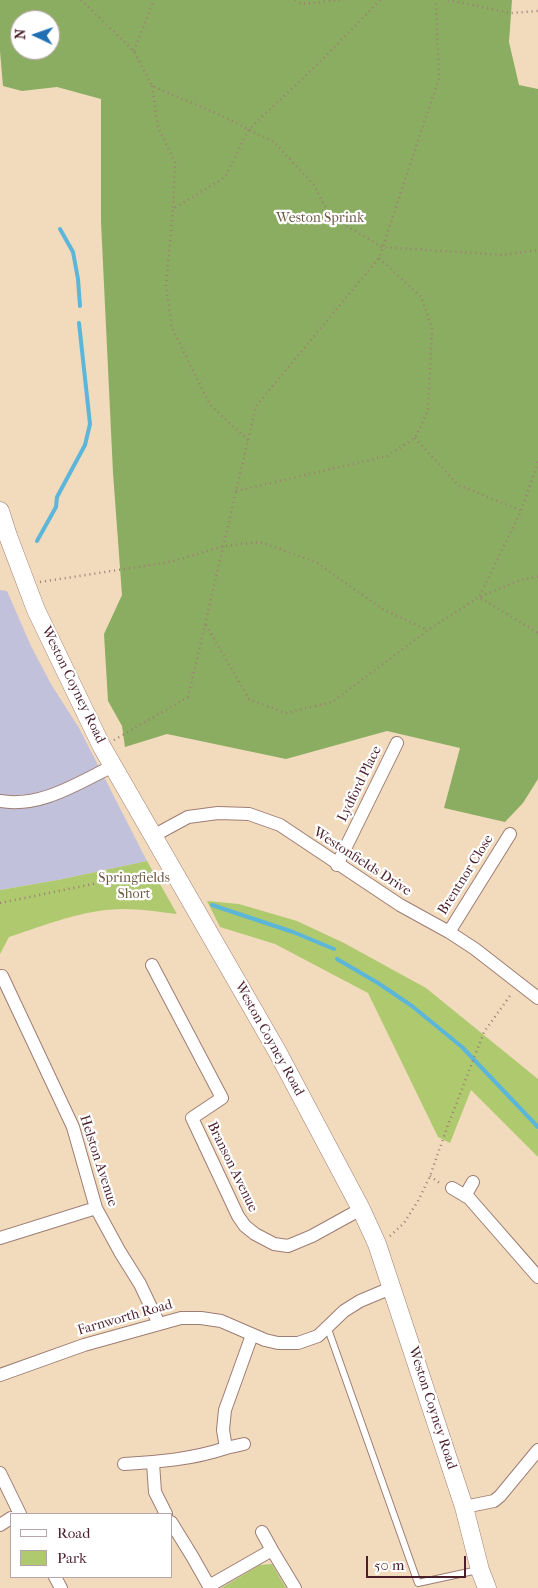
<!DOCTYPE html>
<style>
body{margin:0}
#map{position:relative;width:538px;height:1588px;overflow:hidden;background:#f2dbbc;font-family:"IM FELL French Canon",serif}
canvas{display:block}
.legend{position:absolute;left:10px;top:1513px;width:162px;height:65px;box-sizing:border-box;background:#fff;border:1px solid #b7a5aa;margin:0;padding:6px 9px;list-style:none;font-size:15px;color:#4a1f2b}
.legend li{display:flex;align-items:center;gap:10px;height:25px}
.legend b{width:25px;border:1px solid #b7a5aa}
.north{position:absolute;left:10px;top:10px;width:50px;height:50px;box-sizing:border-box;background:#fff;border:1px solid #b7a5aa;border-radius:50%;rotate:273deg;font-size:14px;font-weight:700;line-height:20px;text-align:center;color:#4a1f2b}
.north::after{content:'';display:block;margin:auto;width:18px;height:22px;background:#1f6fb2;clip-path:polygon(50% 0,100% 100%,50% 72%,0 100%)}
.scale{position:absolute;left:366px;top:1556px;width:100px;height:22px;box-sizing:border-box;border:2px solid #4a1f2b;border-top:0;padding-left:6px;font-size:15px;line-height:18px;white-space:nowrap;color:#4a1f2b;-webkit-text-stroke:4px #fff;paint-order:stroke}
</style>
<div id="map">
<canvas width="538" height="1588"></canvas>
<ul class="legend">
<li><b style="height:6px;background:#fff"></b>Road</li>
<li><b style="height:14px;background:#afc96f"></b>Park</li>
</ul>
<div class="north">N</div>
<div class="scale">50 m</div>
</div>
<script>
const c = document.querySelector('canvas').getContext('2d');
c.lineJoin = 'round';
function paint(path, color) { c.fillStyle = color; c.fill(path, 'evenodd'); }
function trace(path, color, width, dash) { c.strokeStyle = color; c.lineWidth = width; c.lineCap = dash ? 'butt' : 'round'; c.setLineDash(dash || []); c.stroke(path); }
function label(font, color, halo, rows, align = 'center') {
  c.font = font + ' "IM FELL French Canon",serif'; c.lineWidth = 4.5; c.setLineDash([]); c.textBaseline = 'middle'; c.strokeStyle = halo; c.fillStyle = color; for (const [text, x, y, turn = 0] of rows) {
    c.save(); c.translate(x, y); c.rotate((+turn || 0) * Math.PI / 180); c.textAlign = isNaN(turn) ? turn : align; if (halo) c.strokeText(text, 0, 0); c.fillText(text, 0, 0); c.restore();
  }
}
paint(new Path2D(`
 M0,590L7,591L31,646L51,684L79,728L147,861L58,880L0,890Z`), '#c2c1dc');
paint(new Path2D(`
 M147,861L177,914C160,912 141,909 124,909C84,909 46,925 9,937L0,954V890L58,880Z
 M207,901L239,904L297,921L344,943L426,988L538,1079V1157L471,1090L450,1143L438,1137L368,993L275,944L220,927Z
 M272,1564L286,1588H221L260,1565Z`), '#afc96f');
paint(new Path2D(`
 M0,0H512L509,42L519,85L538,89V779L523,803L505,822L444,808L460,748L387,731L286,759L167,734L125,747L122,726L108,701L104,634L122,595L113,473L101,222V99L57,87L22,91L3,86L0,51ZM20,20H50V50H20Z`), '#8bad62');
trace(new Path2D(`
 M60,229L73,252L78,279L80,306
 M37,541L56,507L57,497L85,445L90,424L79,323
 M212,905L293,932L334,949
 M337,959L378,983L412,1006L462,1047L538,1127`), '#5cb6da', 4);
const lane = new Path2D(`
 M328,1329L418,1583L478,1570`);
const street = new Path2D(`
 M0,801C41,808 78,783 113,766
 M153,836L188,817L218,813L249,814L280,825L400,905L449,932L475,949L538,998
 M337,865L397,743
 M449,932L510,834
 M152,965L222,1098L192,1118L238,1216L245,1226L255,1234L274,1244L288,1246L312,1236L361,1209
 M2,976L73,1127L96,1208L120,1252L140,1284L159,1324
 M452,1188L469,1198L538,1277
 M465,1196L473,1182
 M0,1238L96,1208
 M0,1375L84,1345L181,1318H201L221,1321L265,1340L278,1343H298L318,1336L344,1311L360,1301L391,1288
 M226,1448L244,1444
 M153,1463L155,1492L166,1514
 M124,1464C159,1462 193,1459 226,1448L223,1430L225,1410L252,1335
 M0,1473L20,1514
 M464,1507L494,1501L500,1496L538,1450
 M171,1522L192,1556L209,1586L272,1550L295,1588
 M0,1525L11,1518
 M262,1532L272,1550
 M55,1577L61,1588`);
const secondary = new Path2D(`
 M0,511L8,536L36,610L102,747L277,1051L361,1209L377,1244L464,1507L480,1570L487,1588`);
trace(lane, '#9e7d74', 8);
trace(street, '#9e7d74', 14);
trace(secondary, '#9e7d74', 19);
trace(new Path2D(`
 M81,0L134,51L152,86L218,114L274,142L314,185L330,216L382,247L503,255L538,250
 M295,0L302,4L340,0
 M448,0L511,13L538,11
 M134,51L154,0
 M152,86L158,127L175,162L173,209
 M415,438L458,485L520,510
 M248,440L210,405L172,328L166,286L173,209L225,177L249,129L321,61L380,0
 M538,462L521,511L479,597L538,633
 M236,491L387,456L415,438L428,411L432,328L421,297L379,258
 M40,582L170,562L224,546L260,542L316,562L384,610L428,630
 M206,625L249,699L285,713L332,702L428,630L479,597L520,580L538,577
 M114,740L188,697L256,406L379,258L439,78L436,0
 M0,903L156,871
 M430,1176L441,1184
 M390,1236L404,1223L418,1201L430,1176L448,1125L484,1032L512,993`), '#9e7d74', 2.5, [1, 4]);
trace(lane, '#fff', 6);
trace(street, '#fff', 12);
trace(secondary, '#fff', 18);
label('14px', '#6d5a43', '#fff', [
 ["Weston Sprink",320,219],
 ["Springfields",134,879],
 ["Short",134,895]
]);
label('14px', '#4a1f2b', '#fff', [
 ["Weston Coyney Road",73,685,64],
 ["Lydford Place",360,784,-64],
 ["Westonfields Drive",362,862,33],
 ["Brentnor Close",466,875,-58],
 ["Weston Coyney Road",269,1039,61],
 ["Helston Avenue",98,1161,72],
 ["Branson Avenue",232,1167,64],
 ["Farnworth Road",125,1318,-16],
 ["Weston Coyney Road",432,1408,72]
]);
</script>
